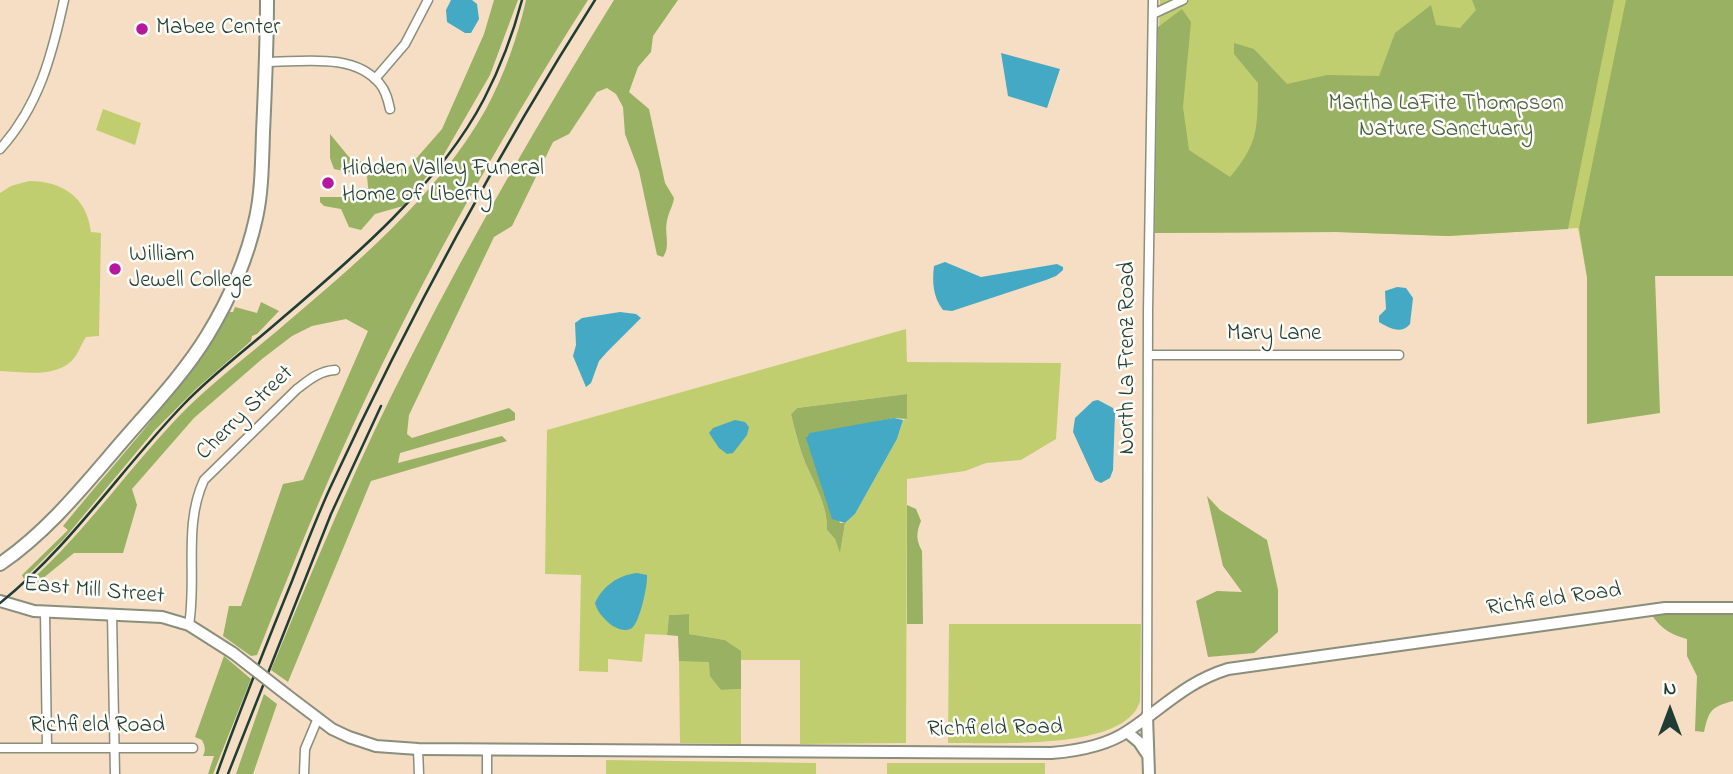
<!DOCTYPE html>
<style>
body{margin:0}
#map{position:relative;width:1733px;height:774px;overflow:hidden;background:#f5dec3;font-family:"Indie Flower",sans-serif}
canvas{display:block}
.north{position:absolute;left:1635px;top:676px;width:70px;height:70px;-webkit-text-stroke:5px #fdfcf7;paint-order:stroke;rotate:0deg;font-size:19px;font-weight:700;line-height:28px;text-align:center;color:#1f3d34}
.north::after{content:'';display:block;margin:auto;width:24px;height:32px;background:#1f3d34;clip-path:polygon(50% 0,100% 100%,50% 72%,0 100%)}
</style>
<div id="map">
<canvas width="1733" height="774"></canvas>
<div class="north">N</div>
</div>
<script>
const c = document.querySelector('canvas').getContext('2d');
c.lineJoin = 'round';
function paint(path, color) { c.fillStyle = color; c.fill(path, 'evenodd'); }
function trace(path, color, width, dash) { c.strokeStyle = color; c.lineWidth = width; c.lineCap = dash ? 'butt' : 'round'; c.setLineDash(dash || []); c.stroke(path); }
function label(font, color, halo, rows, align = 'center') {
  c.font = font + ' "Indie Flower",sans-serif'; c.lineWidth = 5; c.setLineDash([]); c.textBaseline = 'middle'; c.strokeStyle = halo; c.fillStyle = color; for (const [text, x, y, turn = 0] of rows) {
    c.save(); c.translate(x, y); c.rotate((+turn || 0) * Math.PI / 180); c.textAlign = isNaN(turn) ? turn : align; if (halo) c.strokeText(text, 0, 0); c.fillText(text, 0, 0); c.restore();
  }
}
paint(new Path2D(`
 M1160,0H1733L1697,275L1587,277L1578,228L1448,236L1337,232L1155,233L1154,164Z
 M103,109L141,123L135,145L96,130Z
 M29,181C62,181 87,197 91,232L101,233L99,336L86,337C82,343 79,351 75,357C58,379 24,372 0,371V193L11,186Z
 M906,329L907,362L1061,363L1056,439L1021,460L986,463L965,471L907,479L906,743L800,744V660H741L740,651L725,640L689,634L688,614L669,615L667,635L645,634L642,662L608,659V672L579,671L581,575L545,574L547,430ZM907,394V419L903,420L897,439L855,514L845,523L840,552L835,539L827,530C828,506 814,483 805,462C799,447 795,430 791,414L797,408Z
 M949,624H1141L1140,701C1126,752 991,742 948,743Z
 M679,661H709L721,690L741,689V744L680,743Z
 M606,760L816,763V774H606Z
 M887,763H1045V774H887Z`), '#c1ce70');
paint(new Path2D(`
 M494,0H518L490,75L443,156L403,206L375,214L361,230L349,227L341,209L324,206L320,202V197H369L367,176L334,169L330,158V134L349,157L377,168L407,169L442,129L484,34Z
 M526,0H588C496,144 412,295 342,450C311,518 284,587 257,655L251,656L223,636L229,606H241L283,484L303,480L368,331L346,319L312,326L292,336L262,359L194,418L132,489L137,505L123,553H74L31,588L28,583C88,530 132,463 188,407C216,380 247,356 277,331C353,266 436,198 486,109C504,76 518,36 526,0Z
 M614,0H678L653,36L651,52L638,67L629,92L649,109L665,183L674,198C673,206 668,213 667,221C664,234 671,246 663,257L657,255L639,171L625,134L623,107L616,94L607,88L597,92L569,134L553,142L512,226L494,237L409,415L407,434L412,438L509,408L515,413V420L400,453L398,463L502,436L507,441L371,481L288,682L271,670C315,564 359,457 412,355C474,233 542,116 614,0Z
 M1472,0H1614L1568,229L1448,236L1337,232L1155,233L1158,27L1182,9L1191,22L1183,107L1189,150L1230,177C1260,142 1257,127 1258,83L1234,54V43L1254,49L1287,84L1327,75L1379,76L1395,33L1431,5L1436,25L1460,28L1476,10Z
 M1626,0H1733V276H1655L1660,413L1587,424V277L1579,228Z
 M261,302L279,311L257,334L252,336L251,341L196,389L155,430L63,540L24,579L22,575L68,530L63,526C120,456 183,391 226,312H233L235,307L257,313Z
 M907,394V419L894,418L807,436L840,523H845L840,553L835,539L827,530C828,506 814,483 805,462C799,447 795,430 791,414L797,408Z
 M1207,496L1220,510L1267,540L1278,590V632L1254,653L1208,657L1196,601L1217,591L1242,592L1223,566Z
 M907,505L916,509L921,521C916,533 916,540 922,551L923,624H907Z
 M1733,612V701C1711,707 1709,710 1704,732L1695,731L1697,676L1687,656V639C1669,634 1661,628 1650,613Z
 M689,614V634L725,640L741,651V689L721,690L710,676L709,662L679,661L678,636L667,635L669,615Z
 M224,656L251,679L213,774H208L214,756H203C206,750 205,746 202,740L195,737Z
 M264,694L277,704L253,774H236Z`), '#98b162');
paint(new Path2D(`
 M451,0H472L477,4L479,19L471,33H465L447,22L446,10Z
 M1001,53L1060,69L1047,108L1008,96Z
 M945,262L981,277L1057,264L1063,267V270L1056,276L1046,280L952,311L943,310C933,297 932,282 934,266Z
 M1397,287L1406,288L1413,298L1410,324C1401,335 1389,328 1379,322V316L1386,309L1385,291Z
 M620,312L636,314L641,318L607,352L599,361L591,383L586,387L573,356L576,345L575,323L582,318Z
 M1098,400L1113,408L1115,413L1113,470L1110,478L1101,483L1095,480L1073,432L1075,418L1093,401Z
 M894,418L903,420L897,439L855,514L845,523L832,519L806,438L810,433Z
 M735,420L745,422L749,427L747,435L733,453L727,454L719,448L709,433L713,428Z
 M637,573L647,575C648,584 640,622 632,628C618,637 597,614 595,603C603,586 618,575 637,573Z`), '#44a9c4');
const minor = new Path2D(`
 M1153,14L1183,0
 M266,62C302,62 354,52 380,84C386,91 388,100 390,109
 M375,79L405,44L428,0
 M0,149C39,106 52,55 64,0
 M1149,355H1399
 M45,612L47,748
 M112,614L115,774
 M189,625C197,577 183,525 204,480L297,389C309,380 319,371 335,370
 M1147,716L1148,312L1153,0
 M0,748H193
 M418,749L419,774
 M304,774L305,749L318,718
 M487,774V749`);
const tertiary = new Path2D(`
 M0,601L34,611L162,617L189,625L233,653
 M287,695L332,729L349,737L376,746L418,749L1051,753C1077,751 1106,746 1128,731C1164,707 1186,682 1228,669L1665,608H1733
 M1147,716L1149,774
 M1127,732L1139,742L1147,754`);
const secondary = new Path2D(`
 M0,564C47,532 83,487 120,444C150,409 183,375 207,336C229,300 247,259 256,218C262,191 262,161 263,133C265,89 267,45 267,0`);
trace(minor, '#8a8e7c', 11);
trace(tertiary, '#8a8e7c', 14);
trace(secondary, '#8a8e7c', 16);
trace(minor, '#fff', 8);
trace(tertiary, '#fff', 10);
trace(secondary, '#fff', 12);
trace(new Path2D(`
 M0,603C71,546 121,469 184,404C213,374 248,348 280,320C352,259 440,184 484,99C500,68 513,34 522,0
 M217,774C240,709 266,645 292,581C304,550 316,519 330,488C408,320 496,156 595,0
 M228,774L331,514L381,406`), '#1f3d34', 2.5);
const tertiaryBridge = new Path2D(`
 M233,653L287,695`);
trace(tertiaryBridge, '#8a8e7c', 14, []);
trace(tertiaryBridge, '#fff', 10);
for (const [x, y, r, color] of [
 [142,29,7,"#b5179e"],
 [328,183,7,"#b5179e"],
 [115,269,7,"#b5179e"]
]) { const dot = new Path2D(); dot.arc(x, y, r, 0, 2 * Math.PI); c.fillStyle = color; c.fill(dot); trace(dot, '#fdfcf7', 2.5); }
label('23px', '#1f3d34', '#fdfcf7', [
 ["Mabee Center",156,29],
 ["Hidden Valley Funeral",342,170],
 ["Home of Liberty",342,196],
 ["William",129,256],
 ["Jewell College",129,282]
], 'left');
label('23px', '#486143', '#fdfcf7', [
 ["Martha LaFite Thompson",1446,105],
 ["Nature Sanctuary",1446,131]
]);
label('23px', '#1f3d34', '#fdfcf7', [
 ["Mary Lane",1274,335],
 ["North La Frenz Road",1129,358,-90],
 ["Cherry Street",246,414,-44],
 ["East Mill Street",94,592,5],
 ["Richfield Road",1554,601,-8],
 ["Richfield Road",97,727],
 ["Richfield Road",995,730,-1]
]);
</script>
